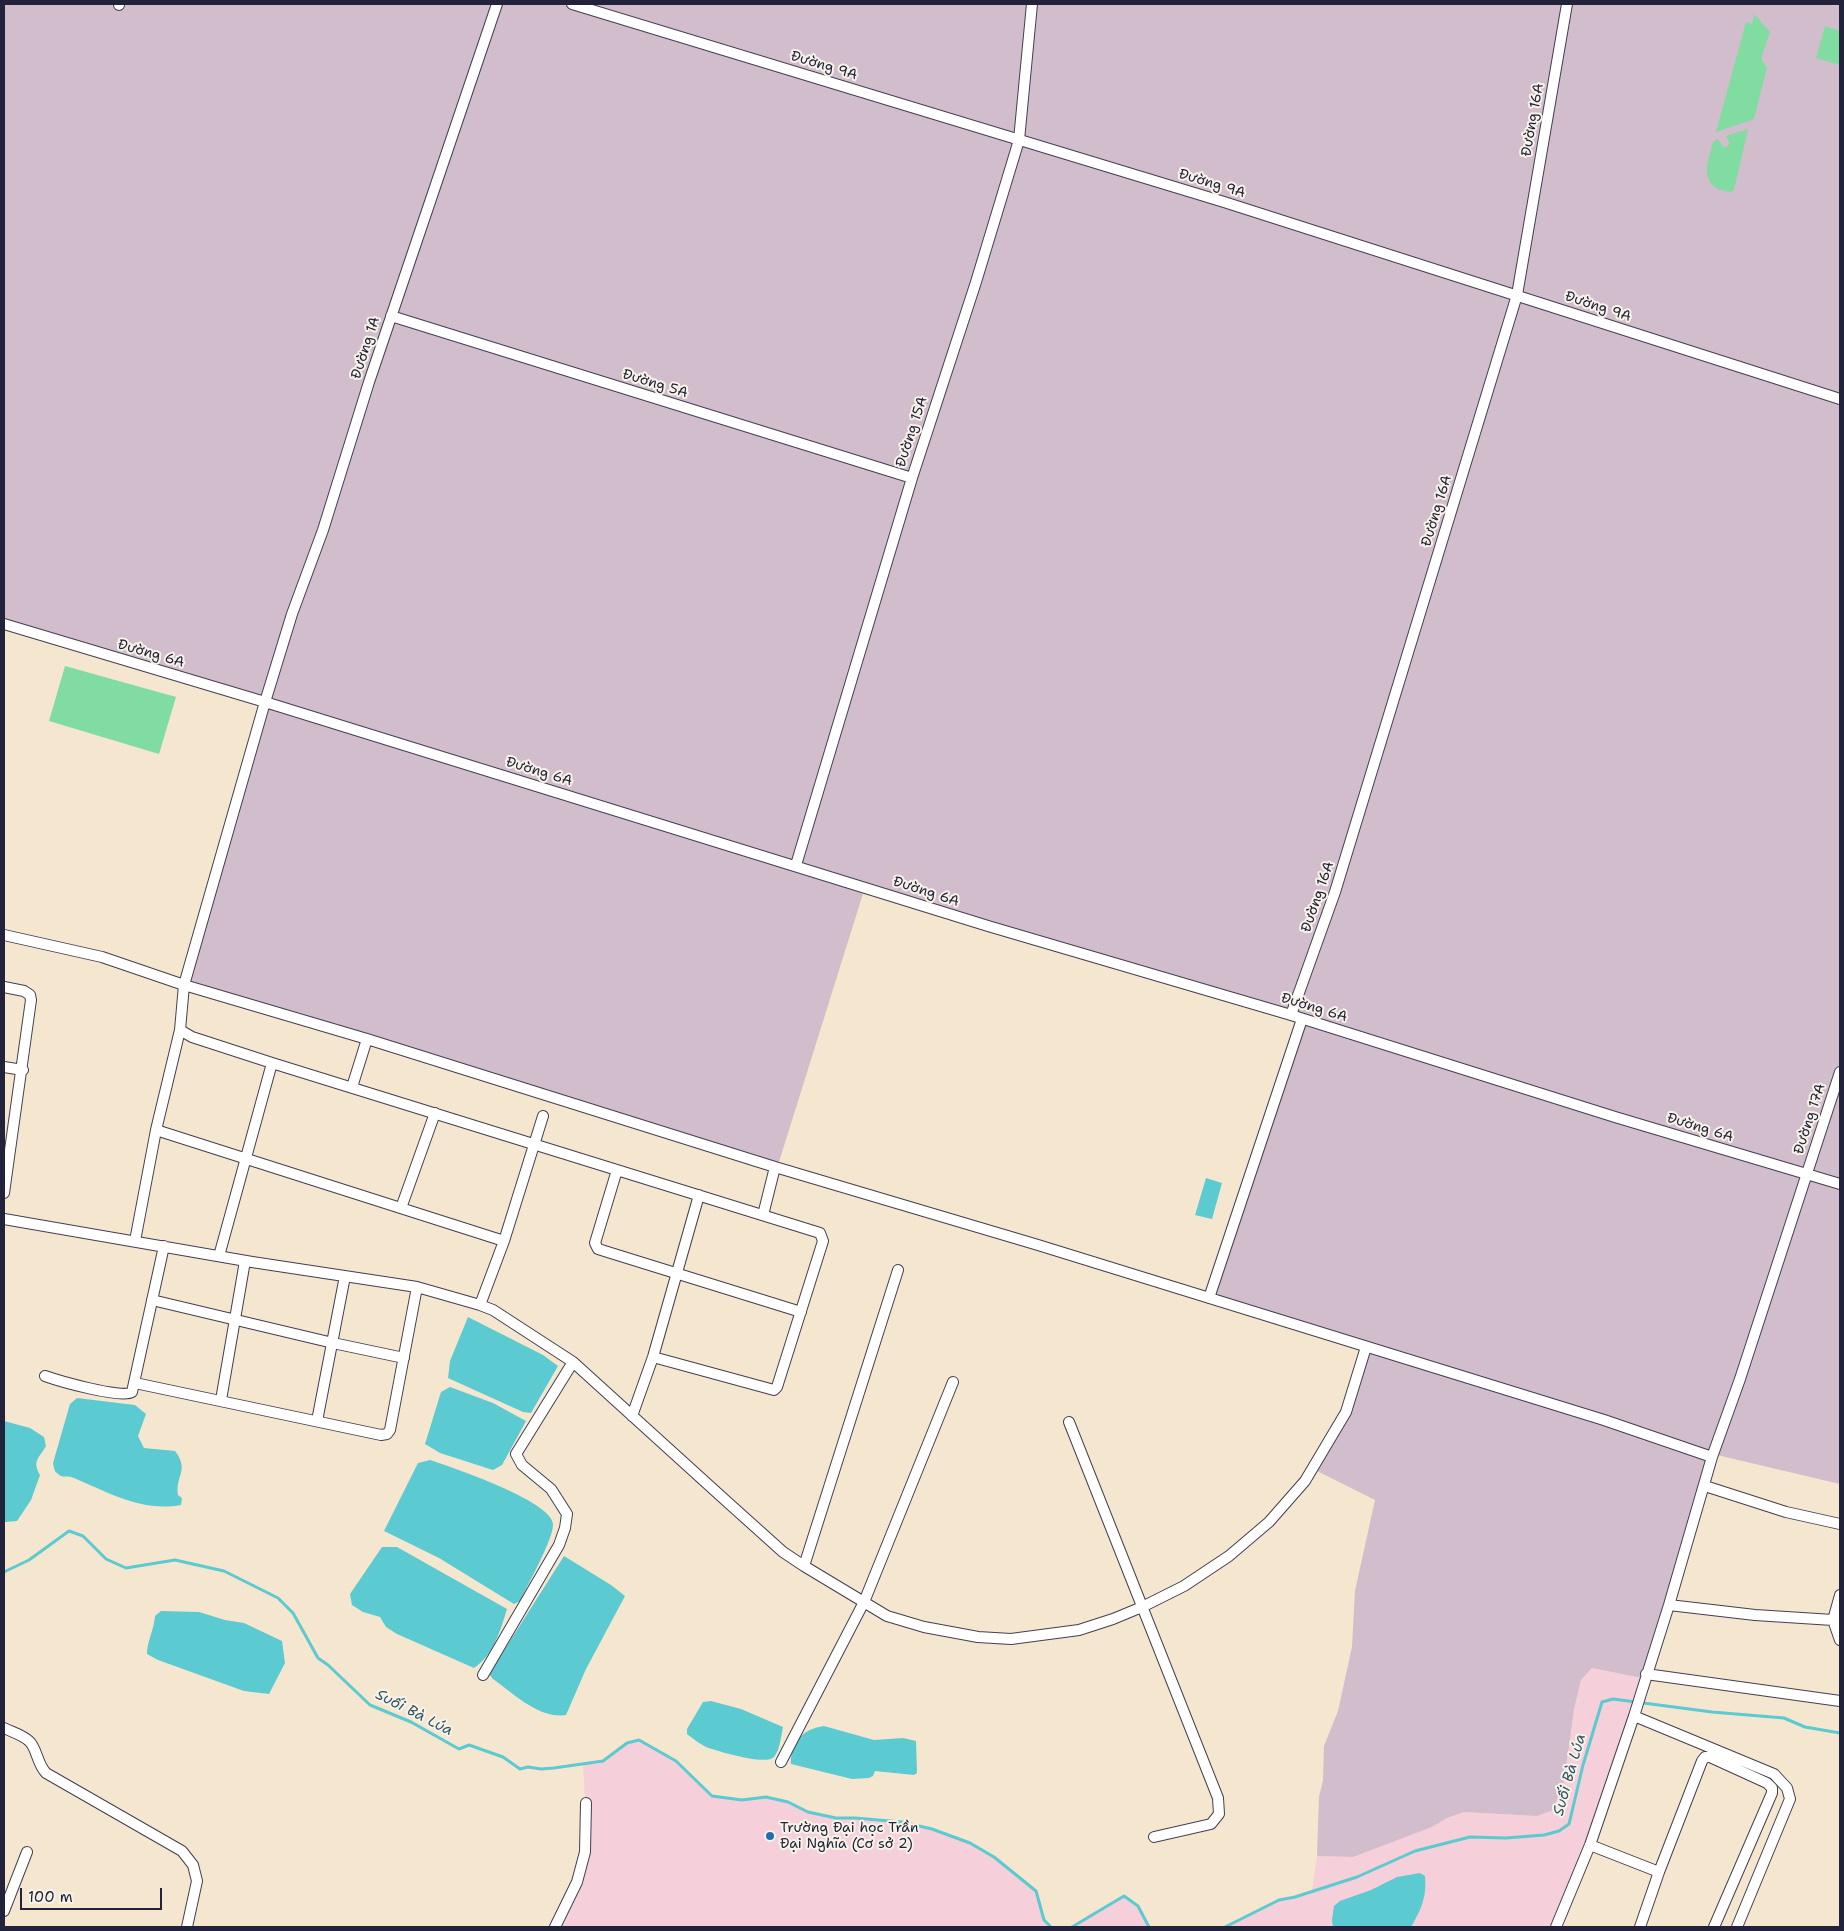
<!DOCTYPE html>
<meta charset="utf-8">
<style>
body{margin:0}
#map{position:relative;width:1844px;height:1931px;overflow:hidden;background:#f5e6d0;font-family:"Shantell Sans",sans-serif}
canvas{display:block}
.frame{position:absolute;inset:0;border:5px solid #22223b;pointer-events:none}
.scale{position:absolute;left:20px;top:1888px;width:142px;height:22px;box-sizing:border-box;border:2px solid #22223b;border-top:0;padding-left:6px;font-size:15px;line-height:18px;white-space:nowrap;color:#22223b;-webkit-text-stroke:4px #f7f3e8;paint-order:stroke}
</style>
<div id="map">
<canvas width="1844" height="1931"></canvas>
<div class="frame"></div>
<div class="scale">100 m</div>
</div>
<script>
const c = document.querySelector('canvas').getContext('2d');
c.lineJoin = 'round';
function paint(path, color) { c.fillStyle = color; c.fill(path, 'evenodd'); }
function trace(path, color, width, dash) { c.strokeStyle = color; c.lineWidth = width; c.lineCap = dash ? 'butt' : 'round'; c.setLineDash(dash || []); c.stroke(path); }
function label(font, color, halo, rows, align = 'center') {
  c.font = font + ' "Shantell Sans",sans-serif'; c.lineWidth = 4; c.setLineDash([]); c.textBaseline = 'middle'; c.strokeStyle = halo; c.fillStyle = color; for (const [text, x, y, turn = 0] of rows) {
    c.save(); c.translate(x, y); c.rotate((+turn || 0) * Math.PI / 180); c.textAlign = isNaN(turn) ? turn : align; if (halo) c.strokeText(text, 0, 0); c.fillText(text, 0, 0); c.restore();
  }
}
paint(new Path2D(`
 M1592,1668L1642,1678L1587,1843L1552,1927H1225L1279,1900L1312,1891L1317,1856L1353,1857L1432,1827L1447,1818L1464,1812L1537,1816L1574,1709L1581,1680Z
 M639,1740L676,1761L712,1796L742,1800L766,1797L788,1802L808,1812L836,1818H855L902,1822L932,1829L970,1843L994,1857L1036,1891L1044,1920L1051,1927H559L581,1883L585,1800L583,1764L603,1761L627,1743Z
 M1124,1896L1138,1906L1149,1927H1072Z`), '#f5cfda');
paint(new Path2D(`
 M4,4H1840V1484L1717,1455L1213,1296L1306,1017L1062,945L866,884L778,1165L188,982L267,706L4,621Z
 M1368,1351L1603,1423L1708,1459L1642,1678L1592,1668L1581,1680L1574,1709L1564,1781L1553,1810L1537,1816L1464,1812L1447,1818L1432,1827L1353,1857L1317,1856L1319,1797L1323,1780L1324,1746L1338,1711L1352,1647L1355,1591L1375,1500L1315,1470Z`), '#d1bdcb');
paint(new Path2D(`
 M1754,14L1770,32L1761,59L1767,68L1754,119L1716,132L1746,22L1752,24Z
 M1825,26L1840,31V65L1816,58Z
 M1748,129L1734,190L1730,192C1726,191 1719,190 1715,187C1700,176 1710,156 1713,142L1718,139L1724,148L1730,144L1726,136Z
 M65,666L176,697L159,754L49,721Z`), '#81dca2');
paint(new Path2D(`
 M1206,1178L1222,1183L1212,1219L1195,1215Z
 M468,1317L543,1355L558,1366L531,1413L523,1412L448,1378L450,1361Z
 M450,1387L493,1403L526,1421L502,1465L493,1470L440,1453L425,1444L441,1392Z
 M77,1398L135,1405L146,1414L138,1436L144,1448L175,1451C190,1471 175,1475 178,1495L182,1498L181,1505C141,1512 110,1493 74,1478C68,1475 62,1479 57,1473C54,1471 54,1467 53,1463L70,1404Z
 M4,1421L30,1428L44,1437L46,1446C39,1458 32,1461 40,1475L31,1500L17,1521L5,1522Z
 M430,1460C451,1467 552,1501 553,1524C554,1538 527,1586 520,1601L514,1604L439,1558L384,1531L418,1463Z
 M382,1547H397L507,1609C501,1629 493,1656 474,1668L397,1634L386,1627L380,1617L363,1612L352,1605L350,1594Z
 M564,1556L611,1585L625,1596L586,1669L566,1715C539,1719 514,1694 493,1679L489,1674Z
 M161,1611L199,1612L225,1620L244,1623L282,1641L285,1663L269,1694L244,1691L158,1660L147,1654C147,1641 154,1630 155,1616Z
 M711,1701L741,1709L783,1727C781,1736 780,1750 774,1757C766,1766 717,1751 706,1747C699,1743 693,1739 687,1734V1729L703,1702Z
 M824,1726L874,1740L903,1738L916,1741L917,1773L914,1775L875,1771L873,1776L869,1778L852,1779L791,1764C790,1742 803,1729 824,1726Z
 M1420,1873L1425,1876C1427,1897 1421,1910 1411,1927H1333L1332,1920L1334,1906L1340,1901L1371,1890L1397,1877Z`), '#5ccad1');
trace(new Path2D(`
 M4,1572L29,1560L69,1531L83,1536L106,1559L126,1568L175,1560L224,1571L278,1598L293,1613L318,1658L328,1665L370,1705L411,1722L459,1749L469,1745L503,1757L520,1769L528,1767L541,1769L554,1768L603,1761L627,1743L639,1740L676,1761L712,1796L742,1800L766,1797L788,1802L808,1812L836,1818H855L902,1822L932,1829L970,1843L994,1857L1036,1891L1044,1920L1051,1927
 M1072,1927L1124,1896L1138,1906L1149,1927
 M1225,1927L1279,1900L1295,1897L1357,1877L1415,1851L1470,1837L1506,1838L1544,1835L1559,1831L1569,1824L1583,1765L1602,1702L1613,1699L1712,1712L1784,1718L1805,1727L1840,1733`), '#5ccad1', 3);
const minor = new Path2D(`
 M497,4L369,382L323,530L292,614L265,702L184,985L180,1030L192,1037L272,1063L820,1233L823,1241L777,1387L774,1390L653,1357
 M572,4L1224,202L1840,399
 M119,5V4
 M391,316L912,478
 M4,624L265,702L988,926L1291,1015L1615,1117L1840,1184
 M796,865L912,478L976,282L1019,140L1032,4
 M4,935L102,957L184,985L367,1039L775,1167L1038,1245L1604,1420L1712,1457
 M4,987L24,991L30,995L31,1000L4,1193
 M1291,1015L1335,892L1517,295L1567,4
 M4,1067L23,1070
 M352,1087L367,1039
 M156,1130L180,1030
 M617,1170L595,1243L598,1249L801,1312
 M401,1208L435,1113
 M763,1215L775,1167
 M4,1219L252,1262L417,1287L480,1305L493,1310L573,1362L724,1499L783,1552L804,1566L887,1616L924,1627L978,1637L1011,1639L1079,1630L1113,1619L1142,1607L1184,1586L1229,1556L1269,1522L1305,1481L1346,1412L1366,1347
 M135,1241L156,1130L504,1241
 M219,1256L272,1063
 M1209,1298L1302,1019
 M152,1300L333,1343L404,1358
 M480,1305L504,1241L543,1116
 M45,1376C59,1381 122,1399 132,1392L164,1246
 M135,1383L381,1435L387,1434L390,1430L417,1287
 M221,1400L245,1261
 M632,1416L653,1357L699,1195
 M317,1421L345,1276
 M1069,1422L1218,1798L1219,1814L1211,1824L1154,1837
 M1705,1486L1786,1512L1840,1524
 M804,1566L898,1270
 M1840,1595L1833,1620L1840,1640
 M1669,1605L1755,1615L1833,1620L1840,1619
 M1646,1674L1840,1701
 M483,1675L559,1545L565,1528L567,1514L551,1489L522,1465L516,1454L573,1362
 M1634,1716L1774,1774L1787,1788L1790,1799L1737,1927
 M4,1728C12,1732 23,1735 29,1741C37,1748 37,1764 46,1773L182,1851L193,1865L197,1881L187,1927
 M781,1762L864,1602L953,1382
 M1590,1845L1659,1872
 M4,1911L27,1852
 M555,1927L577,1882L585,1852L586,1803
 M1556,1927L1590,1845L1634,1716L1669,1605L1712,1457L1740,1379L1840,1072
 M1640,1927L1659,1872L1702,1761L1705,1757H1710L1767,1783L1772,1788V1793L1714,1927`);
trace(minor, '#423f51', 12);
trace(minor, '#fff', 10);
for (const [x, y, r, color] of [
 [770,1836,5,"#1f6fb2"]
]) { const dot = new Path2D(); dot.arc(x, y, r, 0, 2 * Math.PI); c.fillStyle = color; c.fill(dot); trace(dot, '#f7f3e8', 2); }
label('14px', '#22223b', '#f7f3e8', [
 ["Đường 9A",824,66,17],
 ["Đường 16A",1533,120,-80],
 ["Đường 9A",1212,184,17],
 ["Đường 9A",1598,307,18],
 ["Đường 1A",366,348,-72],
 ["Đường 5A",655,384,17],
 ["Đường 15A",912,432,-72],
 ["Đường 16A",1437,511,-73],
 ["Đường 6A",151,654,16],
 ["Đường 6A",539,772,17],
 ["Đường 6A",926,892,18],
 ["Đường 16A",1318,897,-71],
 ["Đường 6A",1314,1008,17],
 ["Đường 17A",1810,1119,-72],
 ["Đường 6A",1700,1128,17]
]);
label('14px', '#22223b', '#f7f3e8', [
 ["Trường Đại học Trần",780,1828],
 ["Đại Nghĩa (Cơ sở 2)",780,1844]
], 'left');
label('italic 15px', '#335468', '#f7f3e8', [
 ["Suối Bà Lúa",414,1713,27],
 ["Suối Bà Lúa",1570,1775,-74]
]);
</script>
